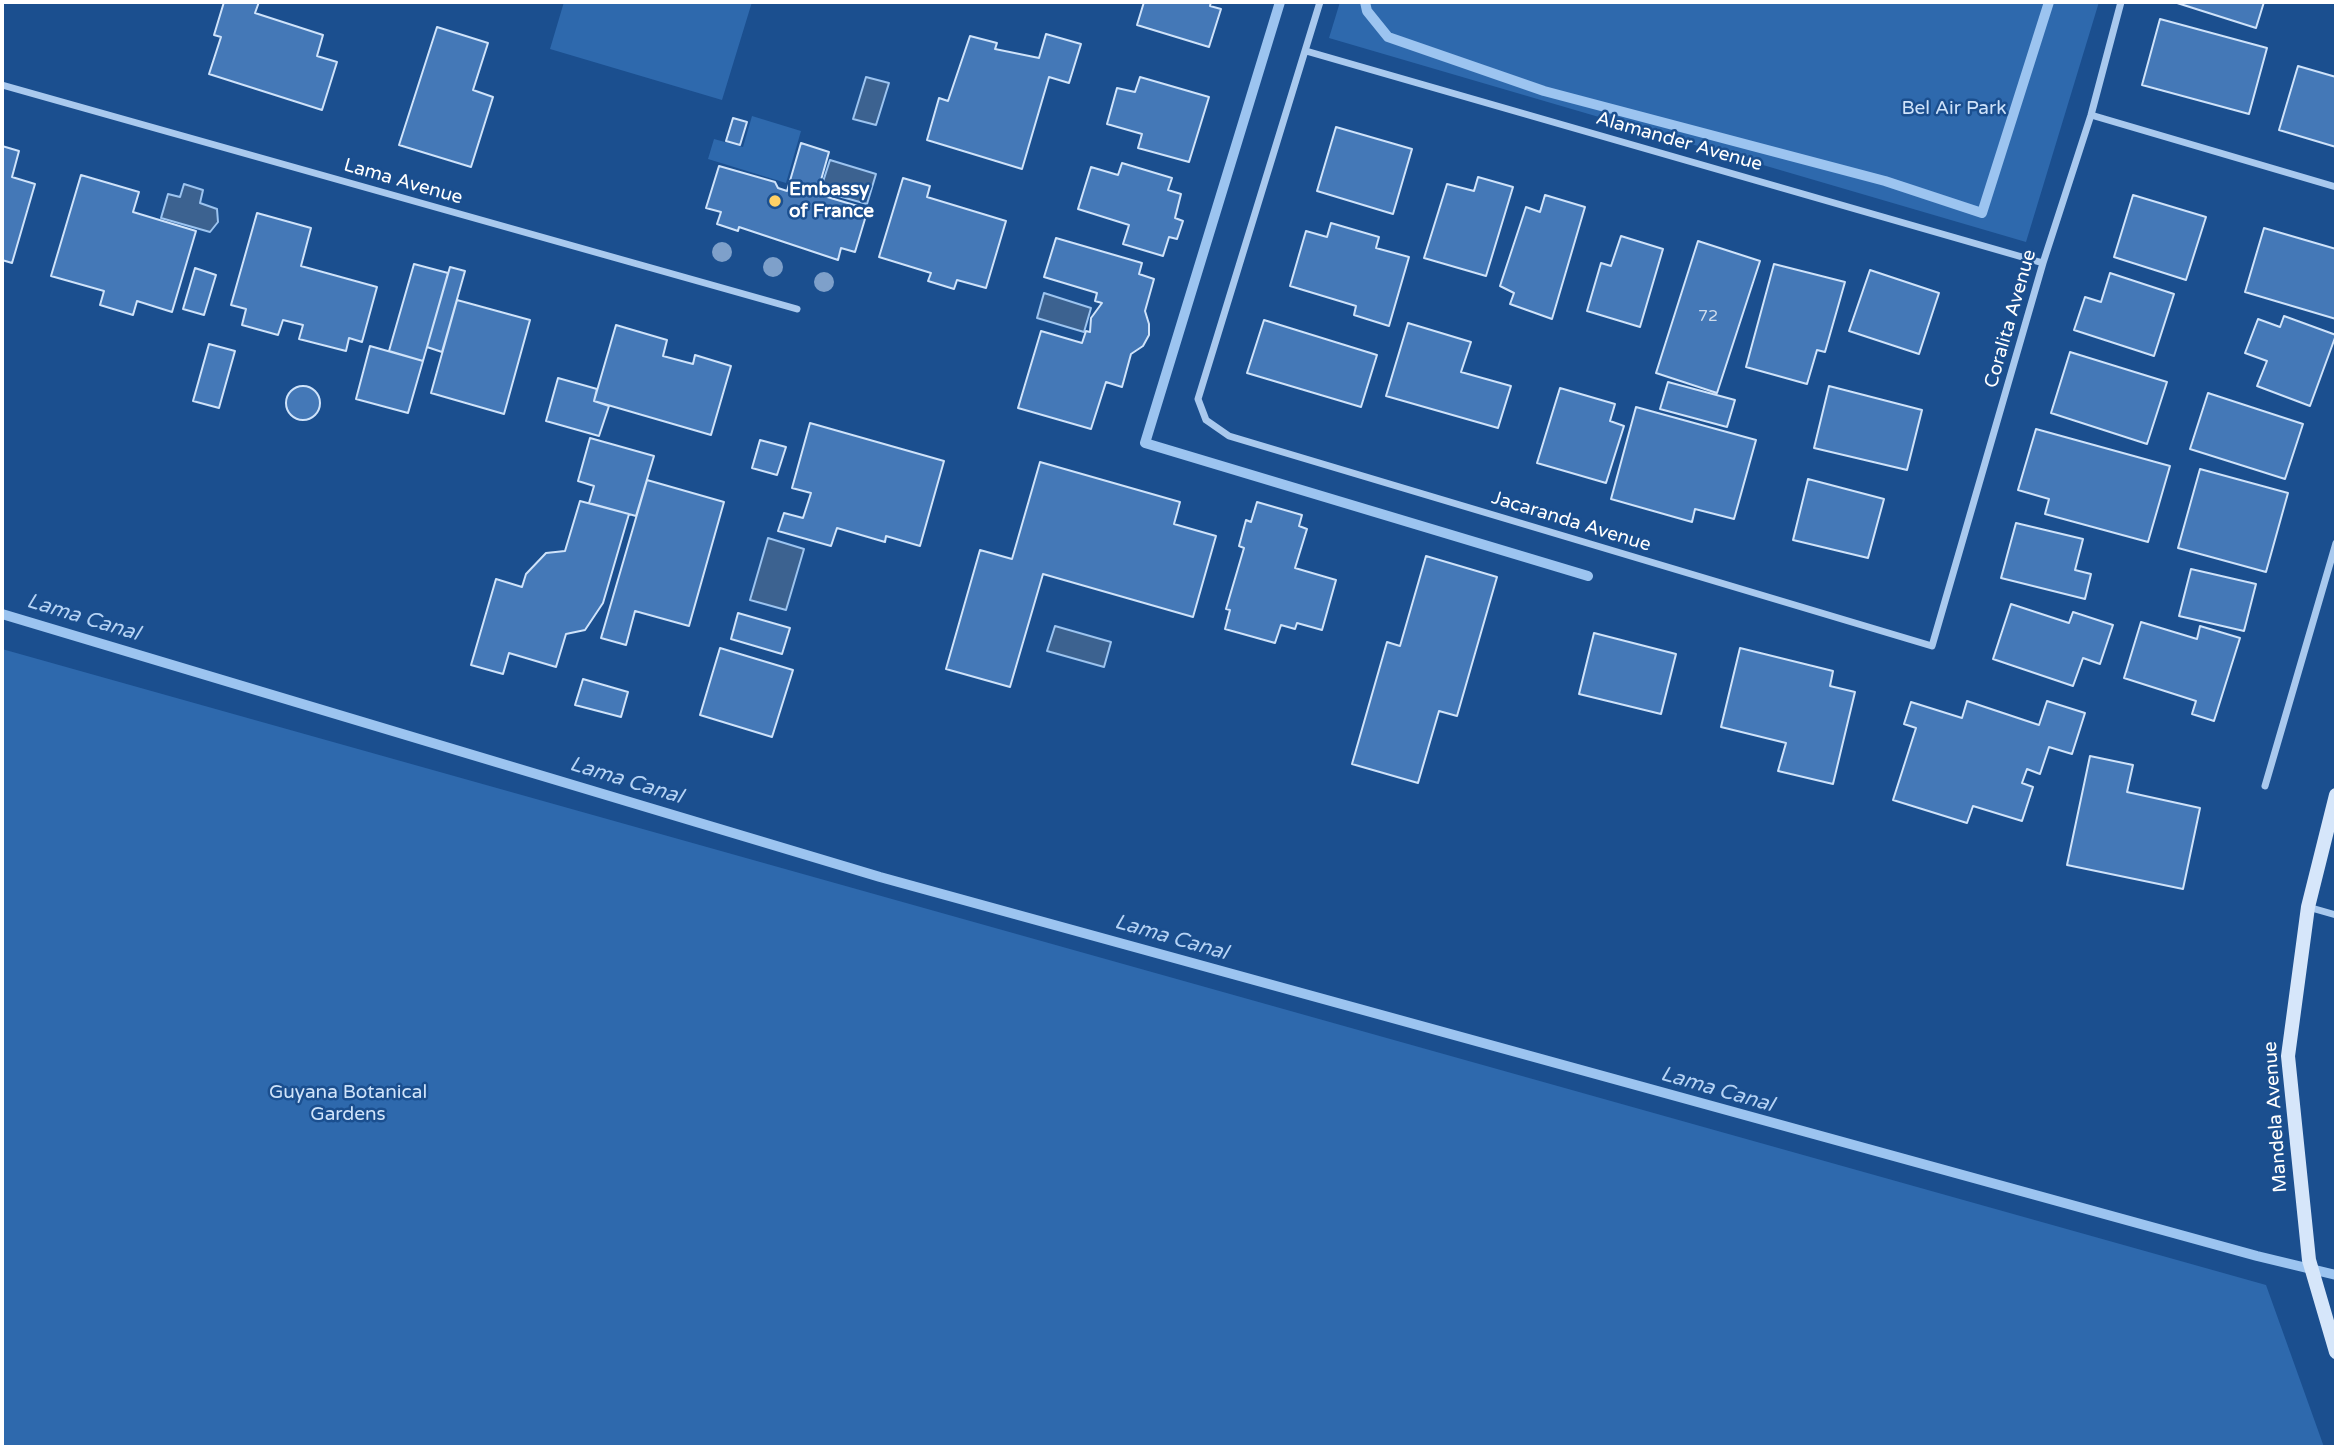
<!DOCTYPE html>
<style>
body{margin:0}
#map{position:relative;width:2338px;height:1449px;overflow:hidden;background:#1b4f8f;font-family:"Varela Round",sans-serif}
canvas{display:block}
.frame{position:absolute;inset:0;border:4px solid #fff;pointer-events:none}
</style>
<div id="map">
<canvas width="2338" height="1449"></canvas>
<div class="frame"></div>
</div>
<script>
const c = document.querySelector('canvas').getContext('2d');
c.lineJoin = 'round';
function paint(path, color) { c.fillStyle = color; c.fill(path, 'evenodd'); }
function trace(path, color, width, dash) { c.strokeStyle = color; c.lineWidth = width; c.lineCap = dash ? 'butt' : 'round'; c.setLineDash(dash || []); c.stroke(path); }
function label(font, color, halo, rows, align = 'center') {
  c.font = font + ' "Varela Round",sans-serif'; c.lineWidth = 5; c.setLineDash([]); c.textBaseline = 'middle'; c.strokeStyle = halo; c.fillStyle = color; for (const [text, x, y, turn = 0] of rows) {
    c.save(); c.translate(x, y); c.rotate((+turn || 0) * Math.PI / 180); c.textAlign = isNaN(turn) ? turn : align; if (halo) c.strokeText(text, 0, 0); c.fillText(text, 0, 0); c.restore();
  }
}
paint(new Path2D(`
 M564,2H752L722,100L550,49Z
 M1340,2H2099L2026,242L1329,38Z
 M752,116L801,131L786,183L708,159L714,139L743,147Z
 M2,649L2266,1285L2324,1447H2Z`), '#2e69ad');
const water = new Path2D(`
 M866,77L889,83L876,125L853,119Z
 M830,160L876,174L867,204L820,191Z
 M184,184L203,190L200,203L217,209L218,222L210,232L161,218L168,194L180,197Z
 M1044,293L1091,308L1084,332L1037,318Z
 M768,538L804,549L786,610L750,600Z
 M1055,626L1111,642L1104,667L1047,651Z`);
paint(water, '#3c6290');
trace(water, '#9cc4f0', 2);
trace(new Path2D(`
 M1280,2L1145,443L1588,576
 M1365,2L1367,11L1388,37L1544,91L1885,181L1982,213L2049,2
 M2,614L880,877L2257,1256L2336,1275`), '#9cc4f0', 10);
const building = new Path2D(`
 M224,2H259L255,13L323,35L317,56L337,62L322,110L209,74L221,37L214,35Z
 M1144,2H1211L1210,6L1221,9L1209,47L1137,25Z
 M2174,2H2264L2256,28Z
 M2160,19L2267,48L2249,114L2142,85Z
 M437,27L488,43L473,90L493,97L471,167L399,145Z
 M1046,34L1081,44L1069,83L1049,77L1022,169L927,140L939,98L948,101L970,36L997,43L995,49L1039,58Z
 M2298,66L2336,77V147L2279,130Z
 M1140,77L1209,97L1189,162L1138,148L1142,134L1107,124L1117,88L1135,92Z
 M733,118L747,122L740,145L726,141Z
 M1336,127L1412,149L1393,214L1317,191Z
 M801,143L829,152L817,194L868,209L855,252L841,248L838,260L739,227L738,231L717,224L721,212L706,208L719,166L775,182L778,188L787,191Z
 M2,146L19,151L12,177L35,184L12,263L2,260Z
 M1122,163L1172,178L1168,190L1181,194L1175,218L1183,221L1177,239L1169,237L1163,256L1123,244L1129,225L1078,209L1091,167L1118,175Z
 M81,175L139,192L133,212L196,231L172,312L137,301L133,315L100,305L104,291L51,276Z
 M1478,177L1513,187L1486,276L1424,258L1447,184L1474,191Z
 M903,178L930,186L927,197L1006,221L986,288L957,280L954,289L928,281L931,273L879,257Z
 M1545,195L1585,207L1552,319L1510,304L1514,293L1500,286L1526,207L1540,212Z
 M2133,195L2206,217L2186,280L2114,257Z
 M257,213L311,228L301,266L377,287L362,342L349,338L346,351L299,339L303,325L283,320L278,335L242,325L246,309L231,305Z
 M1331,223L1379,237L1376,248L1409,257L1389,326L1354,315L1356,306L1290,286L1306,231L1327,237Z
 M2264,228L2336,249V319L2245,292Z
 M1621,236L1663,249L1640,327L1587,311L1601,263L1611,266Z
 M1056,238L1142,263L1139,274L1154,279L1145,311L1149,324V335L1143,346L1131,354L1122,387L1106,382L1091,429L1018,408L1041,331L1082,343L1086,331L1090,332L1091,318L1102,303L1095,301L1097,293L1044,277Z
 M1698,241L1760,261L1717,393L1656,373Z
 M414,264L448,273L423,361L389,351Z
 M1774,264L1845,282L1825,352L1817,350L1807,384L1746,367Z
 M450,267L465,271L442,352L427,347Z
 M195,268L216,275L204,315L183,309Z
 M1870,270L1939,293L1919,354L1849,331Z
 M2110,273L2174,294L2154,356L2074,330L2085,297L2101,302Z
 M457,300L530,320L504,414L431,393Z
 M2284,316L2336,335L2310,406L2257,386L2267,361L2245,353L2258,319L2280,327Z
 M1264,320L1377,355L1361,407L1247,373Z
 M1408,323L1471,342L1461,372L1511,386L1498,428L1386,396Z
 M616,325L667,340L663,356L693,364L695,355L731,366L711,435L594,401Z
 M209,344L235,351L219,408L193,401Z
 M370,346L423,361L408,413L356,399Z
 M2070,352L2167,382L2147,444L2051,413Z
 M558,378L597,389L594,401L609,406L599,436L546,421Z
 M1668,382L1735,400L1727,427L1660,409Z
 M286 403a17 17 0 1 1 34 0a17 17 0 1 1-34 0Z
 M1829,386L1922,410L1907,470L1814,448Z
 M1560,388L1615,404L1610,421L1624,426L1606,483L1537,463Z
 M2208,393L2303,424L2285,479L2190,449Z
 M1636,407L1756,440L1734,519L1695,509L1692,522L1611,499Z
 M810,423L944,461L920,546L886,536L885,542L837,528L831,546L778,531L784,513L803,518L811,493L792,488Z
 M2036,429L2170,466L2148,542L2045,514L2049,499L2018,490Z
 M590,438L654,456L636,516L589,503L594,486L578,481Z
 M760,440L786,447L777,475L752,468Z
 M1040,462L1180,502L1174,524L1216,536L1193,617L1043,574L1010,687L946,669L980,550L1012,559Z
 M2200,469L2288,493L2266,572L2178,548Z
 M1808,479L1884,499L1868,558L1793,540Z
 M647,480L724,502L689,626L635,611L626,645L601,638Z
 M580,501L629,514L603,603L585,630L566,634L556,667L509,653L503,674L471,665L496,579L522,587L526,574L546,553L565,551Z
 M1257,502L1302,515L1299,526L1307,529L1295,568L1336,580L1322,630L1297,623L1295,629L1281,625L1275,643L1225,629L1230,610L1226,609L1244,548L1239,546L1246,520L1251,522Z
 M2016,523L2083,539L2075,570L2091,574L2085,599L2001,578Z
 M1426,556L1497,577L1457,716L1439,711L1418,783L1352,764L1387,642L1400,646Z
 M2191,569L2256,584L2244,631L2179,616Z
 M2011,604L2069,623L2073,612L2113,625L2100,664L2083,658L2073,686L1993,659Z
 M738,613L790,628L782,654L731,639Z
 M2141,622L2197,639L2200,626L2240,638L2214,721L2192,714L2196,701L2124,678Z
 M1594,633L1676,654L1661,714L1579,694Z
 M720,648L793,670L772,737L700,715Z
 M1740,648L1833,671L1830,686L1855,692L1833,784L1778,771L1786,743L1721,727Z
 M583,679L628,692L621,717L575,705Z
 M1967,701L2039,725L2047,701L2085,713L2072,754L2049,747L2040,774L2027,769L2022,783L2033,787L2022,821L1973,806L1967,823L1893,800L1916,728L1904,724L1911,702L1962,718Z
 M2090,756L2133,765L2127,792L2200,808L2183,889L2067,865Z`);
paint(building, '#4478b7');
trace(building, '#cfe3fa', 2);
trace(new Path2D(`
 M1320,2L1198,399L1206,420L1229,436L1932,646L2043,263L2091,115L2121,2
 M1306,51L2043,263
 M2,85L797,309
 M2091,115L2336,187
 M2265,786L2336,543
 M2308,907L2336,915`), '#a9c9ee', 7);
trace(new Path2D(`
 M2336,795L2308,907L2288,1056L2309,1260L2336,1352`), '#d6e6fa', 14);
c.fillStyle = '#7ea0ca';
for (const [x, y] of [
 [722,252],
 [773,267],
 [824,282]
]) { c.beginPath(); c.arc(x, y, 10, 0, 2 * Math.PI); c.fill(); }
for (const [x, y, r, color] of [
 [775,201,7,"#ffd166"]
]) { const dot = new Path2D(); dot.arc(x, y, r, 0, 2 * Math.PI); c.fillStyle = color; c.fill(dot); trace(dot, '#1b4f8f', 2.5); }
label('16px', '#d0dded', null, [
 ["72",1708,317]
]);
label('19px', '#cfe3fa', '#1b4f8f', [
 ["Bel Air Park",1954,109],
 ["Guyana Botanical",348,1093],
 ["Gardens",348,1115]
]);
label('19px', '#fff', '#1b4f8f', [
 ["Alamander Avenue",1679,142,16],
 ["Lama Avenue",403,182,16],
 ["Coralita Avenue",2011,319,-74],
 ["Jacaranda Avenue",1571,522,17],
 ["Mandela Avenue",2276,1117,-94]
]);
label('bold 19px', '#fff', '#1b4f8f', [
 ["Embassy",789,190],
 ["of France",789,212]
], 'left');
label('italic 21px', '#b5d3f5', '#1b4f8f', [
 ["Lama Canal",83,618,17],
 ["Lama Canal",626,781,17],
 ["Lama Canal",1171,938,16],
 ["Lama Canal",1717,1090,16]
]);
</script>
